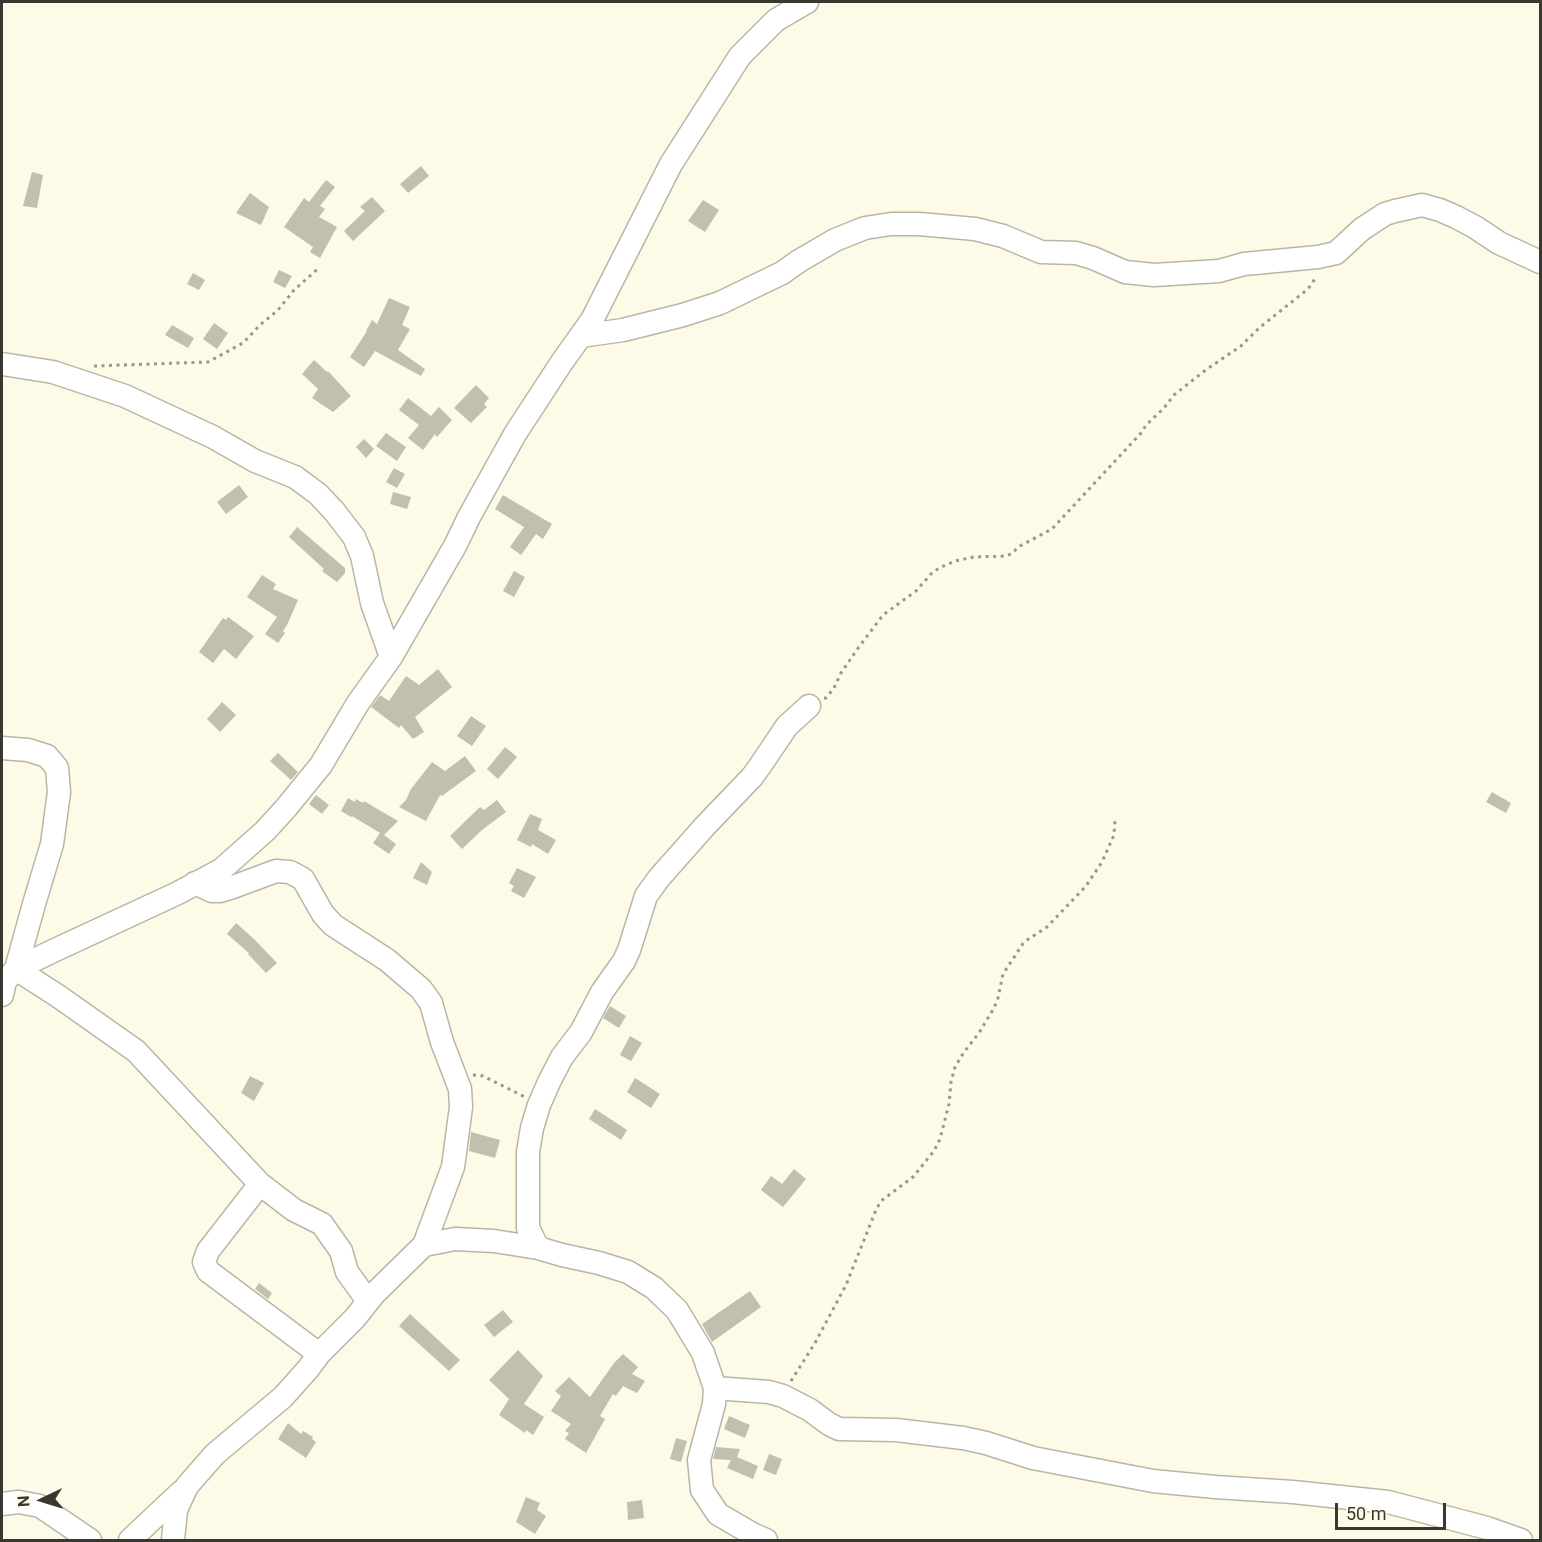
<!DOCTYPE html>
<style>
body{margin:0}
#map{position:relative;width:1542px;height:1542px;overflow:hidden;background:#fdfae8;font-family:Roboto,sans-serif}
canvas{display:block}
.frame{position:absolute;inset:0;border:3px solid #383730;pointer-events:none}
.north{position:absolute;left:12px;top:1470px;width:60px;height:60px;-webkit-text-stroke:4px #fdfae8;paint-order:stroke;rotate:266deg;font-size:16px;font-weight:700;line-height:24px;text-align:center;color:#383730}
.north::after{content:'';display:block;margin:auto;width:21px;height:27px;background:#383730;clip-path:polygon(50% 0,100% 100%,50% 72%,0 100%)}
.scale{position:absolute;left:1335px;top:1503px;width:111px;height:27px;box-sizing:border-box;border:3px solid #383730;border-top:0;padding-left:8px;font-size:18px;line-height:21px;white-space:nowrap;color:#383730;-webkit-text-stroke:4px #fdfae8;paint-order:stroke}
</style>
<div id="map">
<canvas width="1542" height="1542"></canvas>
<div class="frame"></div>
<div class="north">N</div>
<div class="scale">50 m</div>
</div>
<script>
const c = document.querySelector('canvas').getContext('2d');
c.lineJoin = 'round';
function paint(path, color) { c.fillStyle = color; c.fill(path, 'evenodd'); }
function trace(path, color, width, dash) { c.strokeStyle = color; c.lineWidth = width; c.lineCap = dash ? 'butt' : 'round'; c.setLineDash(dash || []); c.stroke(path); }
paint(new Path2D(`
 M421,166L429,176L408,193L400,184Z
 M32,172L43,175L37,208L23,206Z
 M326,180L335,187L320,206L325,209L319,217L337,227L320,258L310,252L313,247L284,227L304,198L309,202Z
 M250,193L269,207L261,225L236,213Z
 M372,197L385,211L353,241L344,231L365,211L360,207Z
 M703,200L719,210L705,232L688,221Z
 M279,270L292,276L285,288L273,282Z
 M193,273L205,280L199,290L187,284Z
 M389,298L410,307L402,325L410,329L398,350L425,369L421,376L375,351L364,367L350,357L367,331H366L372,320L377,324Z
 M214,323L228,333L217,349L203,339Z
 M172,325L194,338L188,348L165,335Z
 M314,360L327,372L328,371L351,396L333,412L312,398L318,389L302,374Z
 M476,385L489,398L484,404L487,407L471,423L454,408Z
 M408,398L431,416L439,407L452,420L437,437L435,434L423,450L408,438L419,425L399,410Z
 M386,433L406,447L397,461L376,446Z
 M364,439L374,449L366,458L356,447Z
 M394,468L405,474L397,488L386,482Z
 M239,485L248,497L226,514L217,502Z
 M393,492L411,497L407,509L390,504Z
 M503,495L552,524L543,539L536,534L521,555L510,547L524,527L495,509Z
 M297,527L345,568V573L337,582L322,571L324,569L289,537Z
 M514,571L525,577L514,597L503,591Z
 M262,575L276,584L273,589L298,600L287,625L283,631L285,633L278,643L265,634L277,617L247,597Z
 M228,617L254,636L236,659L224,649L213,663L199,652L223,618L226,620Z
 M438,669L452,687L415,717L424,732L413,739L401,725L399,728L371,707L380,695L389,701L406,676L419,685Z
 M222,702L236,715L220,732L207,719Z
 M471,716L486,726L472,746L457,736Z
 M505,747L517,757L498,779L487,769Z
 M278,753L298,772L291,780L270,761Z
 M465,756L476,771L442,796L440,795L426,821L399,807L406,800L411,789L432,762L445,771Z
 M1492,792L1511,803L1506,813L1486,802Z
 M316,795L329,805L322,814L309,804Z
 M348,798L355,802L356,799L363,803L364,801L398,821L384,835L396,844L389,854L373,843L380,833L352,816L351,817L341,811Z
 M497,800L506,812L482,830L462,849L450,836L480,807L484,810Z
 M530,814L542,819L538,830L556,840L548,854L532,844L531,847L517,840Z
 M421,862L432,872L427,885L413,878Z
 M517,868L536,877L524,898L511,891L514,886L509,883Z
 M236,923L254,939L277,963L266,973L248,954L249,953L227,934Z
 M610,1006L626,1016L619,1028L603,1018Z
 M630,1036L642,1043L631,1061L620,1055Z
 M250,1076L264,1083L254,1101L241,1093Z
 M635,1078L660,1094L651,1108L627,1092Z
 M595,1109L627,1130L621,1140L589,1119Z
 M471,1132L500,1140L495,1158L469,1151Z
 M794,1169L806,1179L783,1207L761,1190L771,1176L782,1184Z
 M259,1283L272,1293L268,1299L255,1289Z
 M750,1291L761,1307L712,1342L702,1324Z
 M503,1310L513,1322L494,1337L484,1325Z
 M410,1314L460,1360L449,1371L399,1326Z
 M518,1350L543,1376L524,1404L544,1417L533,1435L526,1430L525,1433L499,1415L509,1399L489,1380Z
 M623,1354L638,1367L632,1374L645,1381L637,1393L623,1386L616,1396L613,1394L600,1416L605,1419L586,1453L565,1439L569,1433L565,1431L571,1424L551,1411L561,1396L555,1391L569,1377L590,1397L614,1363Z
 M729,1416L750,1425L745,1438L724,1429Z
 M288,1423L301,1434L303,1431L313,1437L312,1439L316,1442L306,1458L278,1439Z
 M676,1438L687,1441L681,1462L670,1459Z
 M716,1447L740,1449L737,1457L758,1466L753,1479L727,1468L731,1460L713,1459Z
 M769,1454L782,1459L776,1475L763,1470Z
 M526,1497L540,1503L537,1510L546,1516L535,1534L516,1522Z
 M642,1500L644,1518L628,1520L627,1502Z`), '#c2bfae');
const minor = new Path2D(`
 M581,336L623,330L683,315L720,303L782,273L799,261L835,240L865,228L891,224H919L975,229L1003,236L1041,252L1076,253L1093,258L1125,272L1154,275L1219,271L1244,264L1318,257L1336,253L1362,229L1385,214L1395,211L1422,205L1440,210L1456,217L1475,227L1499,243L1540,262
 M2,364L53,372L125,396L213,437L255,461L295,477L318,494L334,511L354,537L362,556L372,603L391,657
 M2,748L28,750L47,756L57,768L59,792L52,844L34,904L16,969L58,996L136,1051L260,1184
 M2,995L5,981L16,969L53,951L178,893L221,870L265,831L286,808L321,765L358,703L391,657L455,546L469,517L515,434L562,362L592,320L671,164L740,56L776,20L807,2
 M424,1245L455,1239L494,1241L538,1248
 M319,1354L208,1271L204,1262L208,1251L260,1184L294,1210L322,1224L341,1251L347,1272L368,1301
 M715,1388L769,1392L783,1396L810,1410L829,1424L839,1429L896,1430L963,1438L986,1443L1033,1458L1153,1481L1215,1487L1293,1492L1388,1502L1487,1528L1521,1540
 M2,1504L19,1502L40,1506L90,1540
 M130,1540L181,1492
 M173,1540L176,1510L187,1486L215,1454L283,1397L308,1369L319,1354L355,1318L374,1294L424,1245L453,1167L461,1107L460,1089L442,1042L431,1003L421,989L387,960L333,925L323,914L303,879L290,872L276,871L233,887L220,891H212L195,883
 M766,1540L754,1535L718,1514L702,1490L699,1460L714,1404L715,1388L703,1353L677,1310L654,1288L628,1272L599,1263L562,1255L538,1248L528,1228V1152L532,1128L539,1105L550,1080L562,1057L581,1032L602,992L624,961L629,950L646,896L659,878L705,826L752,777L760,766L787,726L809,706`);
trace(minor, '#b9b6a5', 25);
trace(new Path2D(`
 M94,366L208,362L243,343L260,325L278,310L294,290L320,267
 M824,698H826L834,688L841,673L856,651L883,615L916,591L931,574L939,568L955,561L974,557L1005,556L1011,554L1020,546L1052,529L1142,432L1146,425L1164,408L1174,395L1207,369L1241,346L1259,328L1308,289L1317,276
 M473,1075L483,1076L525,1097
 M791,1381L815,1343L846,1285L876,1210L881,1201L913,1177L934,1151L940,1139L949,1104L951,1082L955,1067L964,1052L979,1033L994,1008L998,998L1003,974L1024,942L1047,927L1086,886L1102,862L1114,835L1115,820`), '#99978a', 3, [3, 4.5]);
trace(minor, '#fff', 22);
</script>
